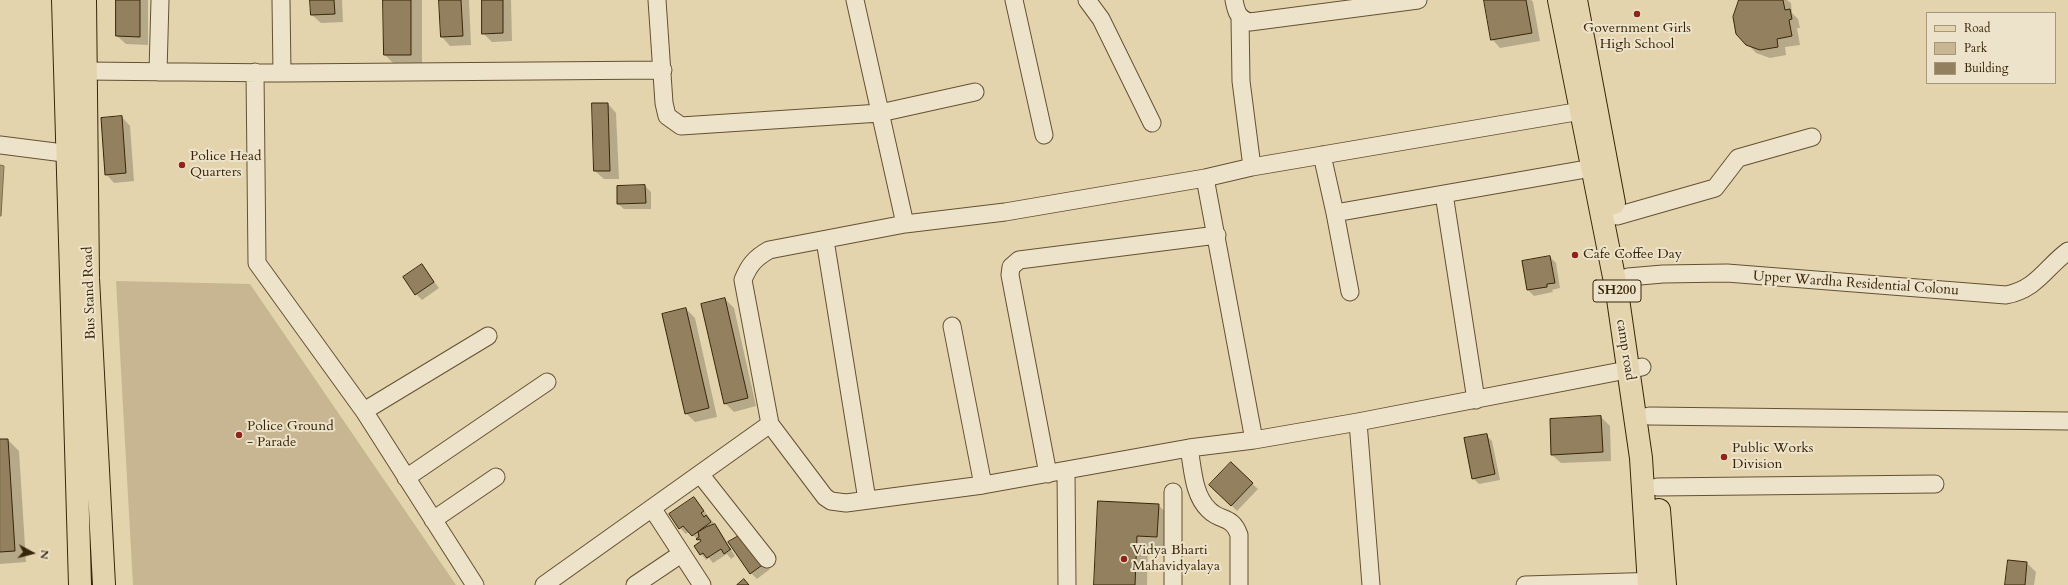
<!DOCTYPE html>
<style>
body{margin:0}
#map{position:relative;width:2068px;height:585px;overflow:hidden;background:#e4d4ad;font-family:Cardo,serif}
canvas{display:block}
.legend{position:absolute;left:1926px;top:12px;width:130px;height:72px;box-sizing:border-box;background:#ede3ca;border:1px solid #a5977d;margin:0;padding:5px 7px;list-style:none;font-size:12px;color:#392509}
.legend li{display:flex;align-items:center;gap:8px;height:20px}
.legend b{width:20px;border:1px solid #a5977d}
.north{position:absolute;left:12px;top:533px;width:40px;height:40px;-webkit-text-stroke:3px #ede3ca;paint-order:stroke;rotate:97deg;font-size:11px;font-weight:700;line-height:16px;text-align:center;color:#392509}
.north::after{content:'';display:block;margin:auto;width:14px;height:18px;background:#392509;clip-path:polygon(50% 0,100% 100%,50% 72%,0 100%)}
</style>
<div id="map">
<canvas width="2068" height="585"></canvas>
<ul class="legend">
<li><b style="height:5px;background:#e4d4ad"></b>Road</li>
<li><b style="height:11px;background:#c7b691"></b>Park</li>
<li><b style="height:11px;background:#92805e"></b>Building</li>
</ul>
<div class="north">N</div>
</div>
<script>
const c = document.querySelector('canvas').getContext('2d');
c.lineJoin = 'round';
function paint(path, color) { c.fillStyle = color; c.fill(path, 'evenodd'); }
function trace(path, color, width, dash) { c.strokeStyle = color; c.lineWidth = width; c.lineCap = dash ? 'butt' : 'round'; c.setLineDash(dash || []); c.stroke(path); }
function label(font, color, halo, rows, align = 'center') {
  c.font = font + ' Cardo,serif'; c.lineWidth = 4; c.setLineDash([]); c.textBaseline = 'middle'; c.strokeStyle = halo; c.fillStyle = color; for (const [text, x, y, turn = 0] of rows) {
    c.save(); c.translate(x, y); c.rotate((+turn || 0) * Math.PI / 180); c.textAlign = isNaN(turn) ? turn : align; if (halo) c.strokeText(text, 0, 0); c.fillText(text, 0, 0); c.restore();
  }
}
paint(new Path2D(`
 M116,281L250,284L456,585H133Z`), '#c7b691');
const water = new Path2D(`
 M0,165L4,166L1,216H0Z`);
paint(water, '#aa9875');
trace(water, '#7d6a4a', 1);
paint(new Path2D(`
 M117,0H148V45L126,44L117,36Z
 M311,0H342L343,22L321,23L312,15Z
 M384,0H422V66H396L385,55Z
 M440,0H469L471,45L450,46L442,37Z
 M483,0H511L512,41L492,42L483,33Z
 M1487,0H1531L1533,2L1540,41L1500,48L1492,39Z
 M1740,0H1787L1791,3L1792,13L1798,19L1800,28H1797L1800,45L1785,47L1786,55L1770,58L1756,53L1737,33Z
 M608,104L616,113L619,179H604L595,171Z
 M122,117L130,126L134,181L114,183L106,174Z
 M645,186L651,192V209H624L618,204Z
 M1550,257L1556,263L1560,288L1552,290L1553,292L1534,296L1528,290Z
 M422,265L439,288L422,300L416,294Z
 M725,299L734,308L756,406L734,412L725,403Z
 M686,309L695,318L717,417L695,422L686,413Z
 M1601,417L1610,426L1611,461L1561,463L1552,455Z
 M1486,435L1492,441L1500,480L1479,484L1473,478Z
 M0,440H8L19,451L26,562L0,564Z
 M1231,464L1258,489L1237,511L1211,485Z
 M694,498L720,531L735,556L731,559L727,554L713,563L709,558L706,560L701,554V539L699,541L689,531L686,534L680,528Z
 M1158,505L1170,516L1168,548L1148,547L1147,585H1095Z
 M750,540L770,569L757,579L751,573Z
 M2008,561L2027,563L2036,572L2034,585H2006Z`), '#0003');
const building = new Path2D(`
 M116,0H140V37L116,36Z
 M310,0H334L335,14L311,15Z
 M383,0H411V55H384Z
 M439,0H461L463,36L441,37Z
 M482,0H503V33L482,34Z
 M1484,0H1526L1532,33L1491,40Z
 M1739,0H1783L1785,10L1790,9L1792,19L1789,20L1792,36L1777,39L1778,47L1760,50L1746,45L1736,34L1733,17Z
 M592,103H608L610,171H594Z
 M122,116L126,173L105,175L101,118Z
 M645,185L646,203L617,204V186Z
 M1550,256L1555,283L1547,284V287L1527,290L1522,261Z
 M422,264L434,282L415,295L403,277Z
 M725,298L748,398L724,404L701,304Z
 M686,308L709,408L685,414L662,314Z
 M1601,416L1603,452L1551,455L1550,419Z
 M1487,434L1495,474L1472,479L1464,438Z
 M0,439H8L15,551L0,552Z
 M1231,462L1253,483L1231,506L1209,485Z
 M694,497L704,511L701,513L704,517L706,515L711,522L692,536L683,526L679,529L669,514Z
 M1098,501L1159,504L1157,537L1137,536L1135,585H1094Z
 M715,524L730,549H731L724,554L721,549L707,558L703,553L700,555L694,546L701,541L700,539L697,540L696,539L699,537L698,532L706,527Z
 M744,533L765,563L750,574L728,542Z
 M2008,560L2027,562L2025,585H2005Z
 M744,579L749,585H737Z`);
paint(building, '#92805e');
trace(building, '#392509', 1);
const minor = new Path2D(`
 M281,0L282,73
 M657,0L664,103L667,116L681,126L880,113L975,92
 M855,0L905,224
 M1014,0L1044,135
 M1087,0L1101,19L1152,123
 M1234,0C1236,11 1238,19 1250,22L1418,0
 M1240,17L1241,81L1252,167
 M85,71L282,73L663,70
 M158,72L160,0
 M255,72L257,263L364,411L475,585
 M1581,111L1252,167L1205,178L1005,212L905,224L769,250C755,258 749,265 743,280L770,424L825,497L831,501L846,503L983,485L1189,448L1254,440L1358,422L1642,367
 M0,145L79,155
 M1322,155L1335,213L1350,292
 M1205,178L1254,440
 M1444,194L1476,400
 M1335,213L1592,168
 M1617,216L1715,188L1738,158L1812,137
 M825,240L867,500
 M1628,277L1663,274L1727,273L2006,295C2037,289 2045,268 2068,251
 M952,326L983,485
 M364,411L488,336
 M1649,416L2068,421
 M1358,422L1371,585
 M1189,448C1193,469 1193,495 1209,510C1221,522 1232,515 1239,535V585
 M1066,471L1067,585
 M700,474L767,559
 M1048,474L1010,275L1011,267L1019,260L1217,235
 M406,478L547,382
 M1657,487L1935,484
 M652,508L702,585
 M433,520L496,477
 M544,585L770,424
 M635,585L681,554
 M1173,585V492
 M1525,585L1661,581`);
const major = new Path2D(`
 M63,0L80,585
 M85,0L88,278L104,585
 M1559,0L1617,292L1641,458L1649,585
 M1576,0L1614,203
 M1659,510L1665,585`);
trace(minor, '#645132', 19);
trace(major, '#392509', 24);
trace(minor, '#ede3ca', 17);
trace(major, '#e4d4ad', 22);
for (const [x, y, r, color] of [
 [1637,14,4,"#8f2418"],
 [182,165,4,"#8f2418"],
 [1575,255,4,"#8f2418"],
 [239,435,4,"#8f2418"],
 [1724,457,4,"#8f2418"],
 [1124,559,4,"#8f2418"]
]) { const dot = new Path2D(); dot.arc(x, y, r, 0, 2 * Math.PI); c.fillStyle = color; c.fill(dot); trace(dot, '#ede3ca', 1.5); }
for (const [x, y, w] of [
 [1617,291,48]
]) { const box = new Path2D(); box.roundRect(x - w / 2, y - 11, w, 22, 3); c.fillStyle = '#ede3ca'; c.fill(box); trace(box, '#392509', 1); }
label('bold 13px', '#392509', null, [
 ["SH200",1617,291]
]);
label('14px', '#392509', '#ede3ca', [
 ["Government Girls",1637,29,"center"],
 ["High School",1637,45,"center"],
 ["Police Head",190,157],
 ["Quarters",190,173],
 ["Cafe Coffee Day",1583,255],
 ["Police Ground",247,427],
 ["- Parade",247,443],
 ["Public Works",1732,449],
 ["Division",1732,465],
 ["Vidya Bharti",1132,551],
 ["Mahavidyalaya",1132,567]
], 'left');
label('14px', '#392509', '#ede3ca', [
 ["Upper Wardha Residential Colonu",1856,284,4],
 ["Bus Stand Road",90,293,-92],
 ["camp road",1625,350,81]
]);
</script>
